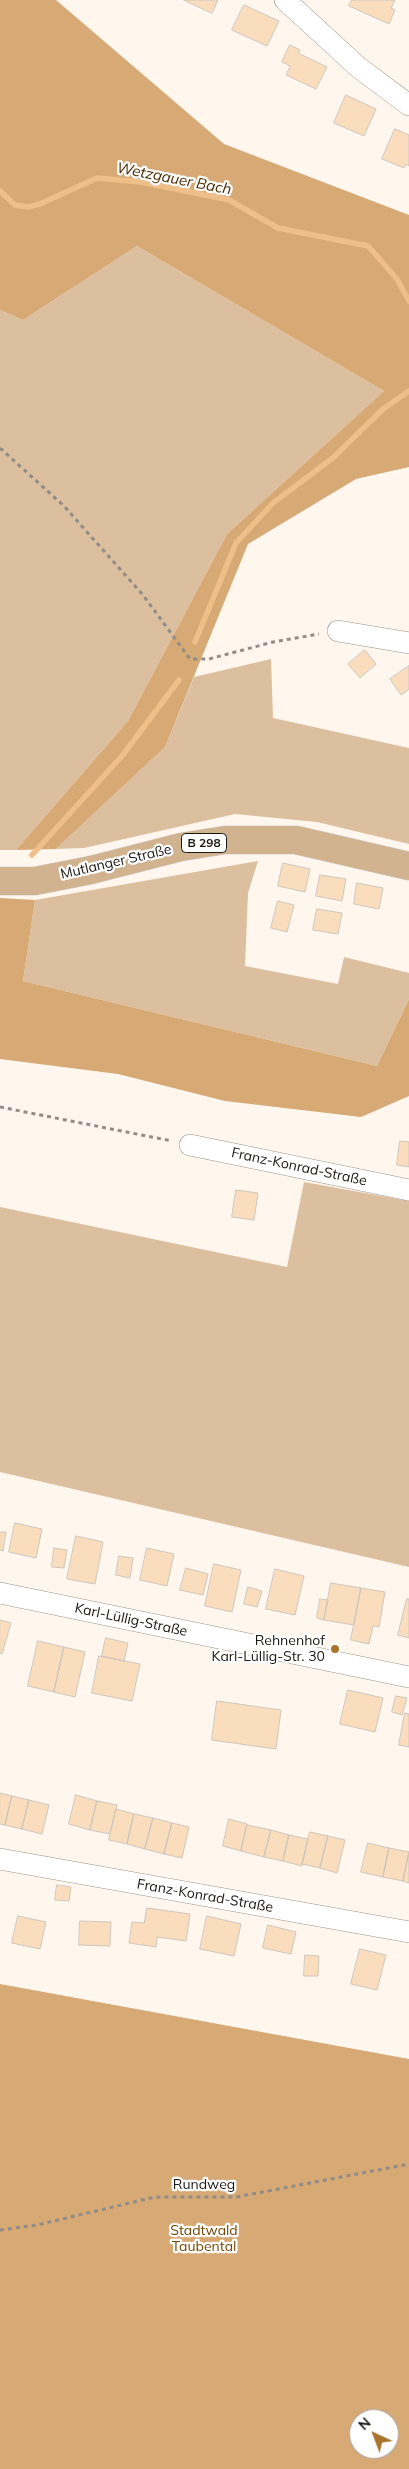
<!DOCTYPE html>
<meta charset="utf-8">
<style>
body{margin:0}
#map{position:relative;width:409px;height:2469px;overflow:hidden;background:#fff6ed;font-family:Mulish,sans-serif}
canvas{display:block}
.north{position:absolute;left:349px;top:2409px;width:50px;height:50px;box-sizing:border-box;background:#fff;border:1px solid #a4a3a1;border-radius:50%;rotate:317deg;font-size:14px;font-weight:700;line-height:20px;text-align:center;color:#1b1815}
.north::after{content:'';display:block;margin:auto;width:18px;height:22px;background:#a9732e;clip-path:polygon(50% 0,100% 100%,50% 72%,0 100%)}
</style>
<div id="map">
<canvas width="409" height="2469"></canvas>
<div class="north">N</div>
</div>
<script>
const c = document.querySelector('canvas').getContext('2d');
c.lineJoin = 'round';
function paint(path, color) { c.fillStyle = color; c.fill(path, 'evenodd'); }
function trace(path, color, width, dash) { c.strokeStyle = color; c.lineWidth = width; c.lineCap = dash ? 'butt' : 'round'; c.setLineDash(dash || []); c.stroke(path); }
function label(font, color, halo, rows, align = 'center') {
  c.font = font + ' Mulish,sans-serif'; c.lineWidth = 4.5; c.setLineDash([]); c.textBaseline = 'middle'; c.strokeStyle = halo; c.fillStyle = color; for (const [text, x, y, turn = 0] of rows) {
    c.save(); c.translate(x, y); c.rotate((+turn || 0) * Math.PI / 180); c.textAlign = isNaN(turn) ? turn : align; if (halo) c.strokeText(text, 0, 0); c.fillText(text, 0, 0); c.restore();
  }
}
paint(new Path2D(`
 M137,246L384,391L227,534L128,721L16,850H0V310L23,320Z
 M271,659L273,718L409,748V844L317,822L235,814L84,848L56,849L165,747L194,677Z
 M258,861L248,893L245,966L338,984L344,957L409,973V999L377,1066L23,981L35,900Z
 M304,1182L409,1201V1567L0,1472V1207L287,1267Z`), '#dcbf9f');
paint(new Path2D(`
 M0,0H56L224,144L409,215V467L356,479L248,544L165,747L56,849L16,850L128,721L227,534L384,391L137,246L23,320L0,310Z
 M0,898L35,900L23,981L377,1066L409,999V1096L361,1117L225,1101L118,1074L0,1059Z
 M0,1984L409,2059V2469H0ZM359,2419H389V2449H359Z`), '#d7a974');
trace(new Path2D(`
 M0,191L15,205L28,207L40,204L97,178L141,182L229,200L278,228L368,246L397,279L409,301
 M195,642L236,543L273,503L334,457L383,409L409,391
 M32,855L122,756L179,680`), '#efbf8a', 5.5);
const building = new Path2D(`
 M184,0H218L212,13Z
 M352,0H395L391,8L395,10L389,24L349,6Z
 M244,5L279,21L267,46L232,30Z
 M290,45L300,50L298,53L327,67L316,89L286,75L290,66L282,62Z
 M346,95L376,109L364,136L334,123Z
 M395,129L409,135V166L406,164L404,168L382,159Z
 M365,650L376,664L360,678L348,664Z
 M409,666V689L401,695L390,679Z
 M283,863L310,869L305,892L278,886Z
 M320,875L346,879L342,901L316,896Z
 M357,883L383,888L379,909L354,904Z
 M278,901L294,905L287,932L271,928Z
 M317,909L342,913L338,934L313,930Z
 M400,1141L409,1142V1167L397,1165Z
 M236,1190L258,1193L254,1220L232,1217Z
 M15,1523L42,1529L36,1558L9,1552Z
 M0,1532H6L3,1551L0,1550Z
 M76,1536L103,1542L95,1584L67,1579Z
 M54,1548L67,1550L64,1568L52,1567Z
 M147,1548L174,1554L167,1586L140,1580Z
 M119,1556L133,1558L130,1578L116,1575Z
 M214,1564L241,1570L232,1612L205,1606Z
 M186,1568L208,1574L203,1595L180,1590Z
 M275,1569L304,1576L295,1615L266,1609Z
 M331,1583L361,1588L354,1625L324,1620Z
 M248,1587L262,1591L257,1607L244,1604Z
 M361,1588L385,1592L379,1627L373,1626L369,1644L351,1640Z
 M320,1599L328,1600L324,1620L317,1618Z
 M407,1599H409V1638L398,1635Z
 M0,1620L11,1623L2,1654L0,1653Z
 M106,1638L128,1643L124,1661L102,1656Z
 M38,1641L64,1647L54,1692L28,1686Z
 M64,1647L85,1652L75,1697L54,1692Z
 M99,1656L140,1664L132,1701L92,1693Z
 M348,1690L383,1698L375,1732L340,1724Z
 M396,1696L407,1698L402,1715L392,1712Z
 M217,1701L281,1710L276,1749L212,1740Z
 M405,1713L409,1714V1747L399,1745Z
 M0,1793L12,1796L5,1825L0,1824Z
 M76,1795L97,1801L90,1830L69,1824Z
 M12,1796L29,1800L22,1829L5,1825Z
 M29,1800L49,1805L42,1834L22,1829Z
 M97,1801L117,1805L110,1834L90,1830Z
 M116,1809L134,1814L127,1844L109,1840Z
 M134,1814L153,1818L145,1849L127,1844Z
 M153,1818L172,1823L164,1854L145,1849Z
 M229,1819L247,1824L241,1851L223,1846Z
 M172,1823L189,1827L182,1858L164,1854Z
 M247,1825L271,1830L264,1857L241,1851Z
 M271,1830L289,1835L283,1861L264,1857Z
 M310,1832L328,1836L320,1868L302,1864Z
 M289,1835L308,1839L302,1866L283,1861Z
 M328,1836L345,1840L337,1873L320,1868Z
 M368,1843L389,1848L383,1877L361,1872Z
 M389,1848L409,1852L403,1881L383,1877Z
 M409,1852V1883L403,1881Z
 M57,1885L71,1887L69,1901L55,1900Z
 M147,1908L190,1914L186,1941L157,1937L156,1947L129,1943L132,1922L144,1923Z
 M18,1916L46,1922L40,1949L12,1943Z
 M207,1916L241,1924L234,1956L200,1949Z
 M80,1921L111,1922L110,1946L79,1945Z
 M268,1925L296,1932L291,1954L263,1948Z
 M360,1949L386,1955L377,1990L351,1984Z
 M305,1955L319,1956L318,1976H304Z`);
paint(building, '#faddbd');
trace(building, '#cec6bd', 1);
const street = new Path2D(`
 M285,0L358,67L409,105
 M338,631L409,643
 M190,1145L409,1190
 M0,1593L409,1677
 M0,1859L409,1932`);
const primary = new Path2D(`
 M0,881H35L91,870L181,847L225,840H296L409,866`);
trace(street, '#9c948b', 22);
trace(primary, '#d6d5d5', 29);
trace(new Path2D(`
 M0,448L64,506L143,595L190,659H209L273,642L319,634
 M0,1107L172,1141
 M0,2230L37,2225L155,2197H236L409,2164`), '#928c86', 3, [4, 4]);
trace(street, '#fff', 21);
trace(primary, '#d1b390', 28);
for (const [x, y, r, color] of [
 [335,1649,5,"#a9732e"]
]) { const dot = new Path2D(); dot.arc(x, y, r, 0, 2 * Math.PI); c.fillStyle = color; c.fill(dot); trace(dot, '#fff', 2); }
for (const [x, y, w] of [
 [204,843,45]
]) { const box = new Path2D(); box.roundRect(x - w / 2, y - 9.5, w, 19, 4); c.fillStyle = '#fff'; c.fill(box); trace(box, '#1b1815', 1); }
label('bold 12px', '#1b1815', null, [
 ["B 298",204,843]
]);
label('14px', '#1b1815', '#fff', [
 ["Mutlanger Straße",116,862,-13],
 ["Franz-Konrad-Straße",299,1167,12],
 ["Karl-Lüllig-Straße",131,1620,12],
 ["Franz-Konrad-Straße",205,1896,10],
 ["Rundweg",204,2185]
]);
label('14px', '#1b1815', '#fff', [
 ["Rehnenhof",325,1641],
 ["Karl-Lüllig-Str. 30",325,1657]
], 'right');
label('14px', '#724600', '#fff', [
 ["Stadtwald",204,2231],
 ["Taubental",204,2247]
]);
label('italic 15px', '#4a2b00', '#fff', [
 ["Wetzgauer Bach",174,179,11]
]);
</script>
